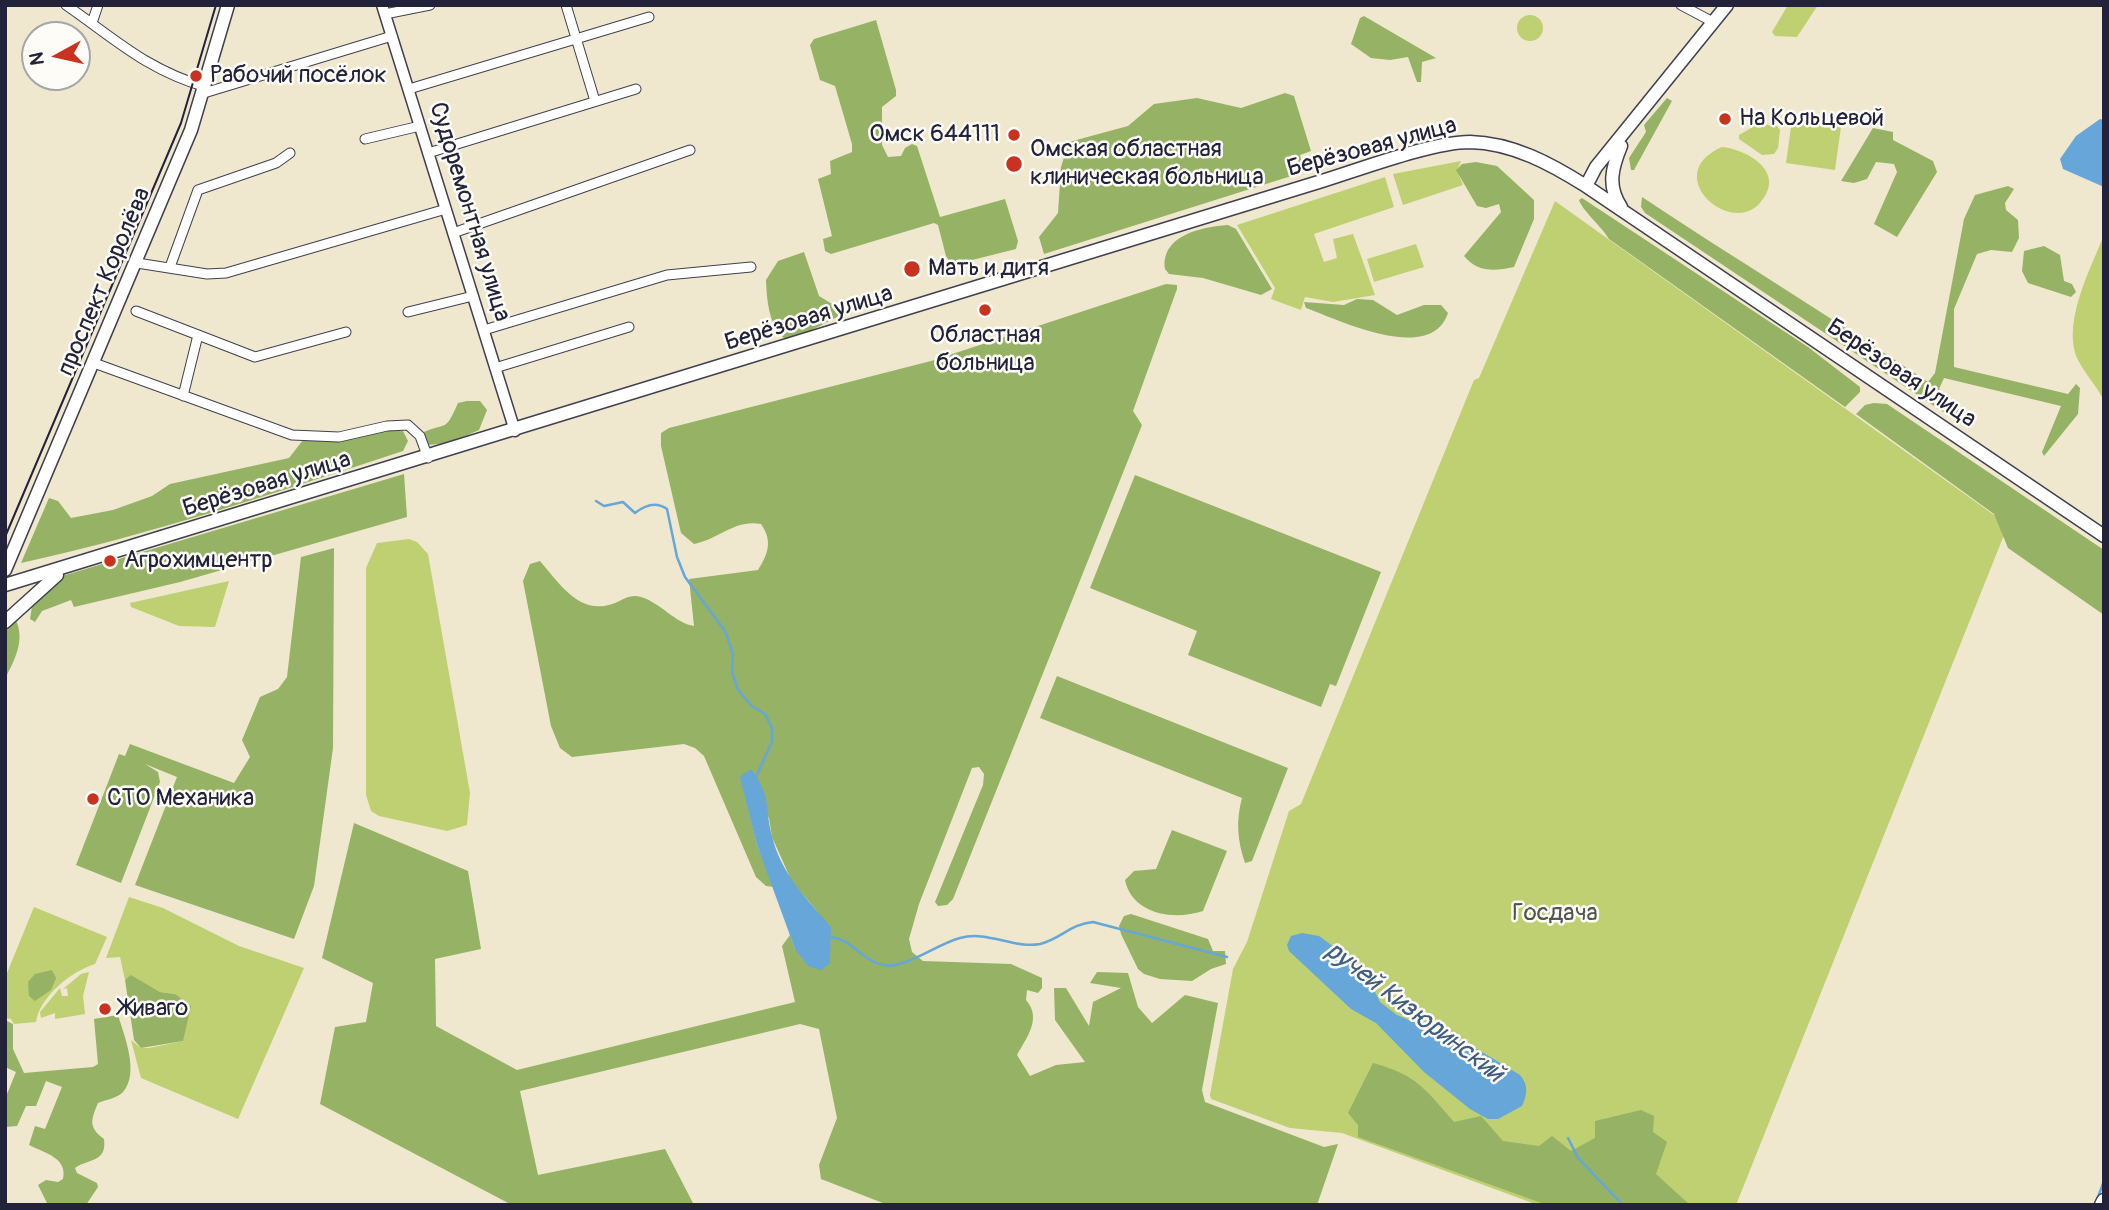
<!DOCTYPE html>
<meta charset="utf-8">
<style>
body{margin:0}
#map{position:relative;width:2109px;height:1210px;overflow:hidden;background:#efe8ce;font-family:Pangolin,sans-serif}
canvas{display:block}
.frame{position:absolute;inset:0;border:7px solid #22223b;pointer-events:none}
.north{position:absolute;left:21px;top:21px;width:70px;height:70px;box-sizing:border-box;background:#fdfcf7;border:2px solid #a5a5ac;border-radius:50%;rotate:262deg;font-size:19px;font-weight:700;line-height:28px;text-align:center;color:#22223b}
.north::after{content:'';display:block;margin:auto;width:24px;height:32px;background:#c8321e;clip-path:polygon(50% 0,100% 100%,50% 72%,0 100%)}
</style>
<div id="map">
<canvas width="2109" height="1210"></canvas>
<div class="frame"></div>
<div class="north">N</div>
</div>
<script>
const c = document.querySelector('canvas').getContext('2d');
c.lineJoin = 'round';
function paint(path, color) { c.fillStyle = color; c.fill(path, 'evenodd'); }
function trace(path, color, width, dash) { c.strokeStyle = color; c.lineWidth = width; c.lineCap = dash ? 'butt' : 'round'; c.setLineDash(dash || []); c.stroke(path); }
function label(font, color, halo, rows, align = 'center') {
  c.font = font + ' Pangolin,sans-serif'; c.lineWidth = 5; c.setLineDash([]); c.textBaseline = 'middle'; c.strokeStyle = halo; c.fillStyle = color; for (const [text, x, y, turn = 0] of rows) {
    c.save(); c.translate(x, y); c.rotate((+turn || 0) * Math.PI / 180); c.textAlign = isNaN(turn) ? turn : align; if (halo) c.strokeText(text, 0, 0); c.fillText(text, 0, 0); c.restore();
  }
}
paint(new Path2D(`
 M1788,5H1818L1797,37L1775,36L1772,32Z
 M1517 28a13 13 0 1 1 26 0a13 13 0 1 1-26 0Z
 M1792,120L1841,127L1835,170L1786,163Z
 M1758,124L1777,126L1780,130L1778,148L1774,154L1762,155L1739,139V135Z
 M1722,147C1749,150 1788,173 1759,204C1729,236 1660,174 1722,147Z
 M1461,161L1457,170L1463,185L1403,205L1393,174Z
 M1385,177L1394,207L1314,234L1324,262L1337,258L1333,239L1353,234L1375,295L1333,302L1305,297L1301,310L1271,299L1275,288L1237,225Z
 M1555,201L2008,525L1736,1205H1538L1342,1133L1290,1128L1211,1099L1210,1095L1233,969L1247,942L1289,811L1301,804L1474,380L1479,378Z
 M2104,235V401C2097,386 2085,374 2078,360C2061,324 2091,268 2104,235Z
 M1416,244L1424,267L1374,282L1367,259Z
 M409,539L417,542L428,554L470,793L467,825L447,831L379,816L371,811L366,795V568L377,543Z
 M229,581L215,627L179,626L131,607L130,603Z
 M129,897L163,908L239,946L304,968L238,1119L141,1078L131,1040L141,1048H149L183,1041L175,994L160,992L132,976L125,980L120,957L106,958Z
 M34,907L107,937L95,964C72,971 40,996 36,1022L14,1024L11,1019L5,1018V978Z
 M89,972L83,996L85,1014L55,1019V1013L41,1018L40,1012L60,988L62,996H68L67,988L63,989L81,974Z`), '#bed072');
paint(new Path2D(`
 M1364,16L1436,58L1422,62L1421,82H1417L1408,57L1390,60L1371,58L1351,44L1360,18Z
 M876,20L896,90V96L882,107V145L888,157L901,156L905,148L912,144L917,146L940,217L1005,199L1018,241L1016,249L952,265L946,256L938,225L934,223L831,254L825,251L823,239L832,236L818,179L831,174L830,161L852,152V144L835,86L820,80L810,45L814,39Z
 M1285,93L1294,96L1311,151L1300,155L1304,172L1044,254L1039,237L1058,213L1061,167L1069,142L1128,126L1154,104L1197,98L1241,108Z
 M1667,98L1672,101L1634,170H1631L1629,158L1646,132L1644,125Z
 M1873,128L1893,132V140L1933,161L1937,172L1897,237L1874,224L1897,172L1894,164L1876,162L1867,179L1854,183L1841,181Z
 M1476,162L1497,166L1534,200V219L1514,267C1495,271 1478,273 1464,256L1501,212L1499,204L1486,208L1477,206L1456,170L1462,164Z
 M2008,186L2014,189L2005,203L2006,210L2018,220L2019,238L2012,252L1991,250L1977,254L1954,309V367L2068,394L2076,384L2080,388L2078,414L2044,456L2042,452L2061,406L1944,378L1939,389L1960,410L1962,421L1958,422L1645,213L1641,207L1642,197C1737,260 1834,319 1928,382L1935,373L1964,219L1975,195Z
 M1582,198L1808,347L1860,387V392L1845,407L1609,239C1602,227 1582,210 1579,200Z
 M1228,225L1236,229L1272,289L1261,295L1203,278L1169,274L1165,269C1161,236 1200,227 1228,225Z
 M2044,246L2060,255L2064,281L2072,284L2076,292L2071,297L2028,283L2022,271L2024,251Z
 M804,252L819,296L842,310L839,316L789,342C769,329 767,303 766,280L778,261Z
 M1166,284L1177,285V289L1133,411L1142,425L953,899L947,905L938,906L935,902L983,785L984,774L979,767L972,768L919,904L909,939L912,952L923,961L1011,964L1042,978V988L1038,993L1027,990L1026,1000C1042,1018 1027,1037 1017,1055L1030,1076L1056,1065L1085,1062L1055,1020L1054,988H1066L1089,1026L1093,1002L1121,988L1090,983L1097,972L1128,973L1138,1007L1152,1023L1185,995L1218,1003L1202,1090L1205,1102L1324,1147L1338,1144L1317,1205H888L821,1179L819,1165L837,1118L819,1029L800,1024L520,1091L538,1175L665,1149L694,1205H512L320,1104L335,1027L366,1022L373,983L322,958L354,823L468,871L481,949L435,959L436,1026L517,1070L795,1002L782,946L790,935L795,949L817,911L792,882L772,837L769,818L741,777L757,845L774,887L766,886L756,877L704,756L695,748L684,744L572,757L560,748L551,726L523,581L530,564L540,561C560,584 580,617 615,603C625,599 630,594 641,597C661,603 675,623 694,626L689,579L758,570C768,554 773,541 761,524C735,519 719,539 694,544L681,533L661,446V433L669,428L931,361Z
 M1357,299L1373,300L1397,315L1424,305H1441L1448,313C1431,365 1339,320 1306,308L1304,302L1344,305Z
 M467,401H480L487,410L479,430L450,443L427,445L424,432C448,422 445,432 458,403Z
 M1874,403L1887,404L2104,550V615L2008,548L1994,514L1856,414L1865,405Z
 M374,430L403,431L408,441L403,451C278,492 150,535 21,563L49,498L58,501L71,518L113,510L152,496L170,484L289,458L303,440H337Z
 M404,474L407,517L180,582L74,607L71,600L42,611L35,622L30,619L33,600L62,576Z
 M1135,475L1381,572L1336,686L1330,684L1321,707L1188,655L1197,631L1090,588Z
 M334,548L333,748L314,886L294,939L135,885L177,777L145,764L158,772L160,782L121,883L76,865L119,754L125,756L130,744L234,783L250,757L242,740L260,697L278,689L287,677L301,557Z
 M16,620C25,641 15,659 5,679V626Z
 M1057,676L1288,768L1252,861L1245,863C1237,840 1236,820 1242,798L1040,718Z
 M1172,830L1227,851L1203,911C1173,921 1132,914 1125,880L1134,871L1156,869Z
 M1131,914L1208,939L1213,951H1225L1226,964L1211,969L1192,981L1160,979L1144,974L1138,969L1121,934L1119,926L1124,916Z
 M52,970L56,978L51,990L35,1001L29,996L28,982L35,974Z
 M131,975L160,992L175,994L191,1006L183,1041L141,1048L134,1040L125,980Z
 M118,1015C124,1035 140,1073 123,1092C118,1098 105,1100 98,1103C91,1120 88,1127 104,1139C107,1163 89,1158 75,1168L77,1173L97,1183L98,1187L86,1205H48L38,1185L46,1180L58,1182L63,1179C68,1158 45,1153 29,1145L35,1126L45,1129L62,1087L46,1081L36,1106H26L17,1126L5,1127V1099L16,1072L5,1067V1020L13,1024V1049L24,1073L93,1067L98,1064L94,1019Z
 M1373,1063C1417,1075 1425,1089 1454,1122L1481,1116L1503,1141L1539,1146L1552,1136L1571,1151L1595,1138V1121L1641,1110L1654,1116L1653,1132L1667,1142L1656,1174L1690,1205H1547L1358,1137V1125L1348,1113Z`), '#96b264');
paint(new Path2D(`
 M2100,119L2104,120V187L2063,169L2060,159L2076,136Z
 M751,769C772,797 764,805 772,836C781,874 807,899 831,927L830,963L821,970L808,966L795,949L757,845L740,777Z
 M1302,933L1319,936L1341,952L1370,982L1380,1002L1397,1015L1477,1049L1520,1075C1529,1086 1527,1094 1522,1106L1498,1119H1488L1470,1109L1424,1072L1376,1023L1351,1009L1289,951L1287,945L1291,936Z`), '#66a6d9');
trace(new Path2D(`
 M596,501L604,506L623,502L635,513C645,505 656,501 667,509L677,557L685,577L725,631L733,654L732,672L738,690L752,706L765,714L772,728V742L756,777
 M829,937C855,938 866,970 895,965C917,961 938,944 960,938C987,930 1014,949 1040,944C1061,939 1070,924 1093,922L1227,957
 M1568,1138L1578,1158L1623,1205
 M2095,1205L2104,1181`), '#66a6d9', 2.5);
const minor = new Path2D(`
 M66,5C115,39 147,70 206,87
 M566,5L595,101
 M1681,5L1713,22
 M385,14L430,5
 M92,23L98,5
 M409,89L649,17
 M204,93L392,36
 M365,139L420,126
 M428,153L636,89
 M453,233L690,150
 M137,263L207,274L226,273L446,209
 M170,267L198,190L276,163L290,153
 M136,311L255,357L346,332
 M408,312L473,296
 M484,330L667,275L751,267
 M94,363L292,435L339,437L387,426L408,425L420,436L428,458
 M495,368L629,327
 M183,396L198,335`);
const tertiary = new Path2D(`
 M382,5L515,431`);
const secondary = new Path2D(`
 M1621,146C1612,168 1607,186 1621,207
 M1586,186L1596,167L1727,5
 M5,570L191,130L228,5
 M5,585L1322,181C1361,169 1432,142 1470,142C1513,143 1551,164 1586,186L2104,536
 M5,622L57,575`);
const primary = new Path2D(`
 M2102,1205L2104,1201`);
trace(minor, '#414051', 11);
trace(tertiary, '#414051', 13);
trace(secondary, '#414051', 15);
trace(primary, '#414051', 17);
trace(minor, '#fff', 9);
trace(tertiary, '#fff', 10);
trace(secondary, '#fff', 12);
trace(primary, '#fff', 14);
trace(new Path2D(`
 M5,537L181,123L216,5`), '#22223b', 2);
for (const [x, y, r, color] of [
 [196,76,7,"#c8321e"],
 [1725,119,7,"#c8321e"],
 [1014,135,7,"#c8321e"],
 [1014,164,9,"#c8321e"],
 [912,269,9,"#c8321e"],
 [985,310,7,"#c8321e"],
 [110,561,7,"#c8321e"],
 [93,799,7,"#c8321e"],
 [105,1009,7,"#c8321e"]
]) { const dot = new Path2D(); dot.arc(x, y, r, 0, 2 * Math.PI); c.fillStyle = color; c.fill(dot); trace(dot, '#fdfcf7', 2.5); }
label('24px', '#22223b', '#fdfcf7', [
 ["Рабочий посёлок",210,76],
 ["На Кольцевой",1739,119],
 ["Омск 644111",1000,135,"right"],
 ["Омская областная",1030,150],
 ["клиническая больница",1030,178],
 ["Мать и дитя",928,269],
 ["Областная",985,336,"center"],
 ["больница",985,364,"center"],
 ["Агрохимцентр",124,561],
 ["СТО Механика",107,799],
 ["Живаго",119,1009]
], 'left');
label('24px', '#22223b', '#fdfcf7', [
 ["Берёзовая улица",1372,148,-15],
 ["Судоремонтная улица",469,212,73],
 ["проспект Королёва",105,282,-67],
 ["Берёзовая улица",809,319,-17],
 ["Берёзовая улица",1901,374,34],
 ["Берёзовая улица",267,485,-17]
]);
label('24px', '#51564c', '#fdfcf7', [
 ["Госдача",1555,914]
]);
label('italic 26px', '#415d82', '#fdfcf7', [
 ["ручей Кизюринский",1414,1013,37]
]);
</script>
